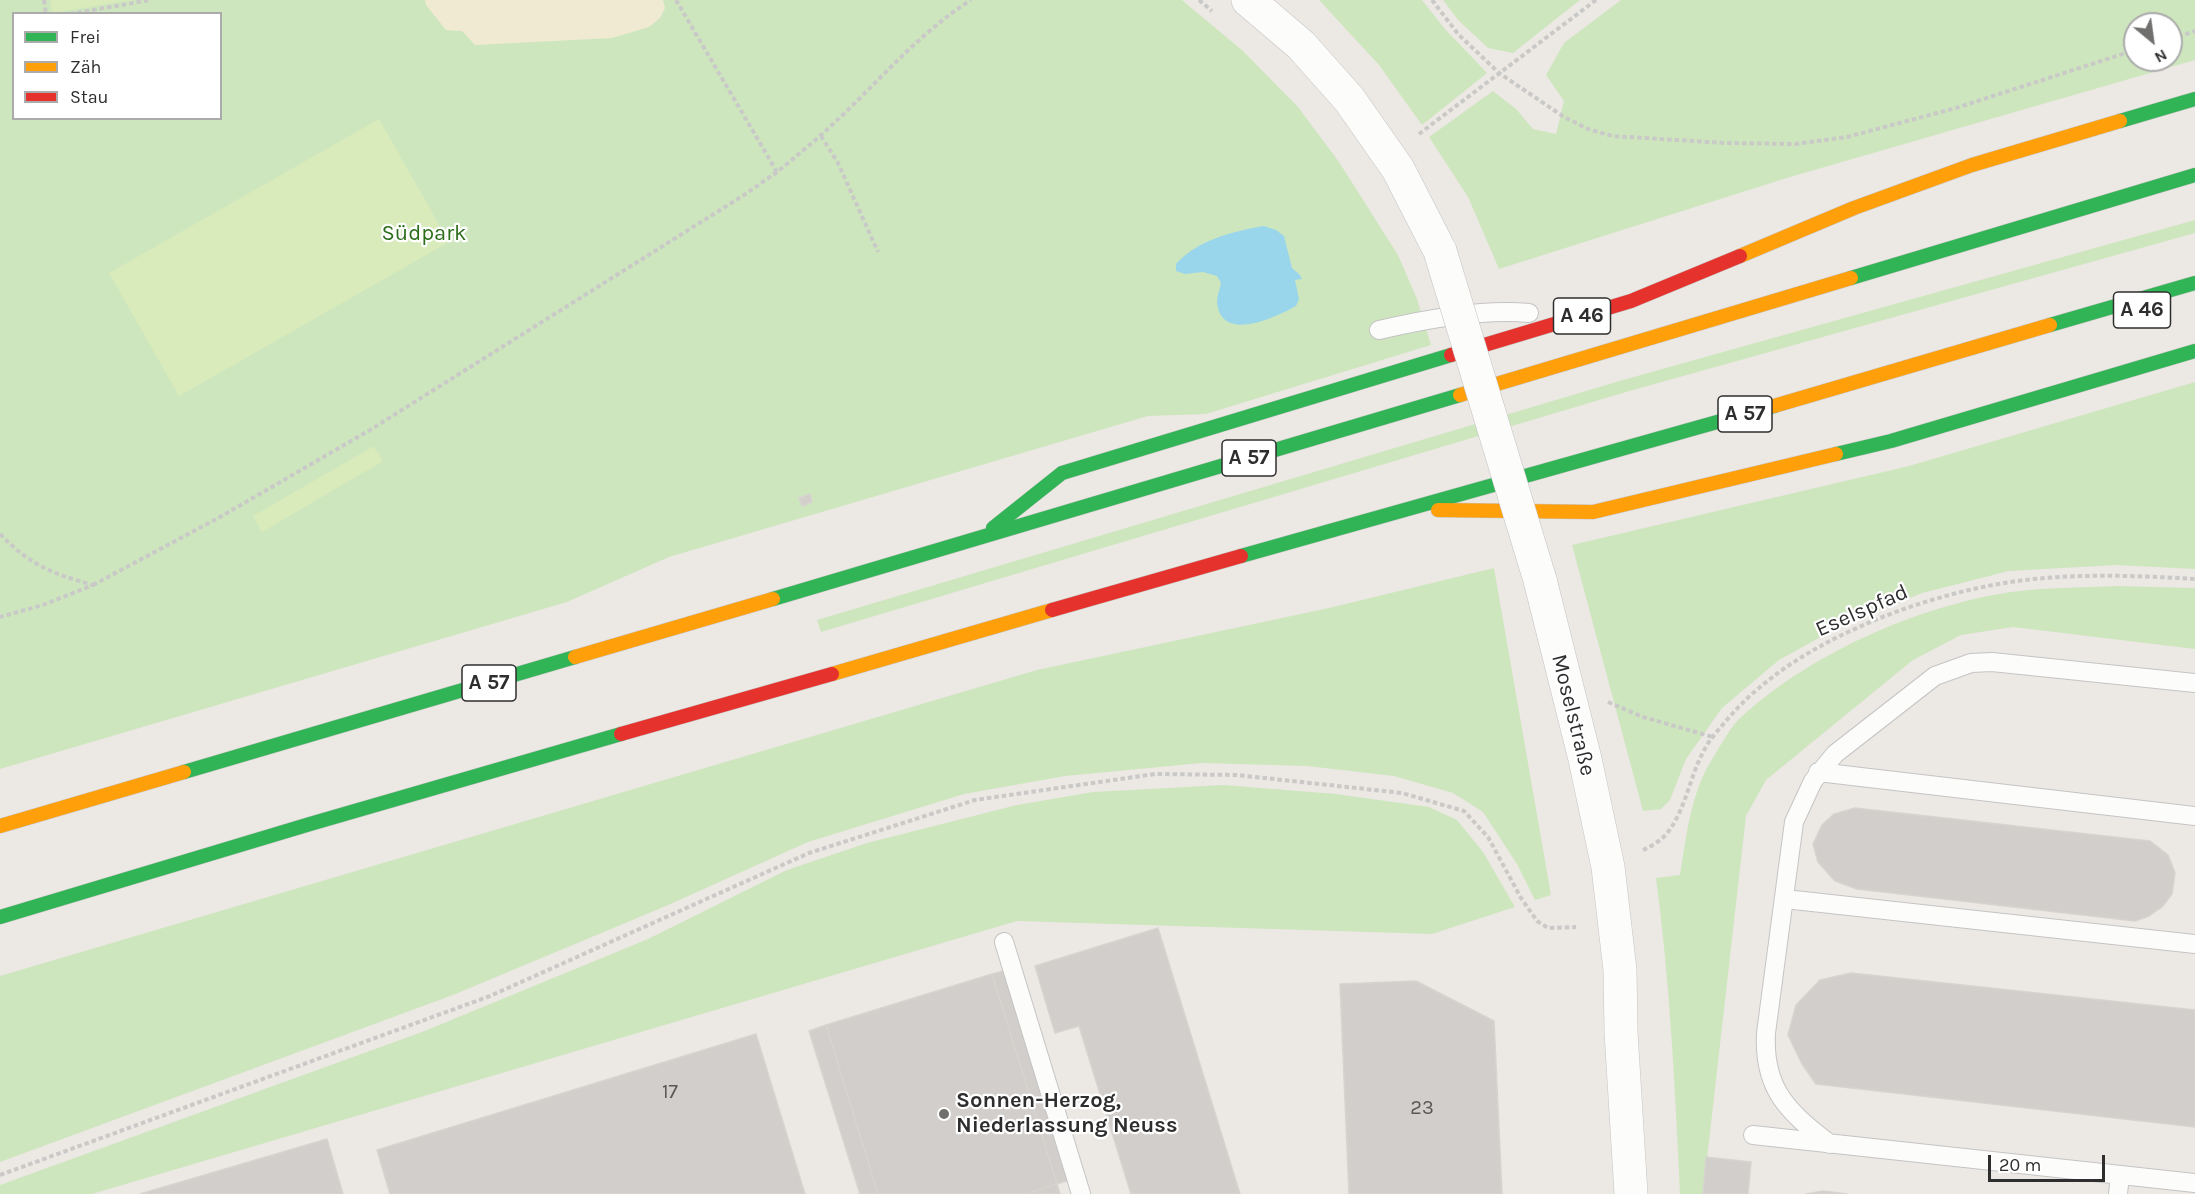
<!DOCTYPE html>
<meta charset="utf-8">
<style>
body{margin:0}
#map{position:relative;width:2195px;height:1194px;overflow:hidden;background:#ece8e4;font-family:Karla,sans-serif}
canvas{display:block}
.legend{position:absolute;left:12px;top:12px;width:210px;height:108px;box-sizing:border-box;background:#fff;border:2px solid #ababab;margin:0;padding:8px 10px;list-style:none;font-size:18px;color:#2e2e2e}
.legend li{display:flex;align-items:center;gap:12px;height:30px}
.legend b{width:30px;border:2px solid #ababab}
.north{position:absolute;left:2123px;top:12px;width:60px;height:60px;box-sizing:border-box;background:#fff;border:2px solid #ababab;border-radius:50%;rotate:151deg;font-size:16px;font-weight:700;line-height:24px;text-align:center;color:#2e2e2e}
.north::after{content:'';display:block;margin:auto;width:21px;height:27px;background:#706f6e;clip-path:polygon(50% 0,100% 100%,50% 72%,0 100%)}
.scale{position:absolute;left:1988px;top:1155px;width:117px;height:27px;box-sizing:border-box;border:3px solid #2e2e2e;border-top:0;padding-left:8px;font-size:18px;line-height:21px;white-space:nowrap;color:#2e2e2e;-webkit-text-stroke:4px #fff;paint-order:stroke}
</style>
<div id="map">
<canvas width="2195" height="1194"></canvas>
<ul class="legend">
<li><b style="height:8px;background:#30b455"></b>Frei</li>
<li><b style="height:8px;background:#ff9f0a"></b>Zäh</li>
<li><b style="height:8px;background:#e5322d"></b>Stau</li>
</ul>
<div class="north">N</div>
<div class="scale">20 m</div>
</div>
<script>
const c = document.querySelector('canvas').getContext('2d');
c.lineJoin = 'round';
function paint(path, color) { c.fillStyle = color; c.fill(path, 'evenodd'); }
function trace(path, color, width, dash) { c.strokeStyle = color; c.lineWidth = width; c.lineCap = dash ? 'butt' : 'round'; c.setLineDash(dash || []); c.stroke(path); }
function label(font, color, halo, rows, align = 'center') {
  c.font = font + ' Karla,sans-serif'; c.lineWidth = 4.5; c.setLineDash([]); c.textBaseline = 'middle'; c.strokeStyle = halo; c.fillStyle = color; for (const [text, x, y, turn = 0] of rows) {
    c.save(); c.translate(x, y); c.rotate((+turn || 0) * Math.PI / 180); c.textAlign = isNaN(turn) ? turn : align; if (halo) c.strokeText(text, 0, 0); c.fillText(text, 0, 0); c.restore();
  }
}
paint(new Path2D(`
 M0,0H1182L1243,51L1298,107L1339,162L1398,255L1417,299L1431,345L1206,414L1148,416L669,557L567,602L0,769ZM14,14H220V118H14Z
 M1319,0H1422L1445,29L1487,73L1422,125L1379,65Z
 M1443,0H1580L1513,53L1488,48L1459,21Z
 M1621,0H2195V60L1790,177L1499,269L1468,197L1429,137L1493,91L1516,109L1533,129L1556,134L1564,101L1546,75L1564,43ZM2135,24H2171V60H2135Z
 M2195,220V233L1626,392L821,632L817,620L1623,380Z
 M2195,382V569L2116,565L2009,571L1922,593L1837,628L1779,660L1722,708L1686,759L1670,800L1661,809L1643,811L1572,545L1909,466Z
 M1494,568L1551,895L1535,900L1517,864L1483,812L1453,793L1394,776L1307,766L1202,763L1065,776L964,794L808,842L666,906L453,995L0,1162V976L1037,670L1329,608Z
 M2115,586L2195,588V649L2013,627L1961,635L1913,660L1766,780L1746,816L1703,1194H1680C1675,1088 1670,983 1656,878L1680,875C1686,839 1690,799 1708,766C1717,752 1727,732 1738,720C1807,655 1917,606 2011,592C2045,587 2081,588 2115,586Z
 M1224,785L1336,794L1429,807L1457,820L1483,852L1515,907L1432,934L1017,921L92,1194H0V1185L422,1032L648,939L787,870L867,843L1017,805L1093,792Z`), '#cee6be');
paint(new Path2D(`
 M425,0H663L665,8L660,18L649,27L612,38L475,45L462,31L446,30L426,5Z`), '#f0ead3');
paint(new Path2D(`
 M50,0H132L52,13Z
 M379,119L449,242L179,396L109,273Z
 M374,446L383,461L262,532L253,516Z`), '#d9eabb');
paint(new Path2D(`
 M1264,226L1276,230L1284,236L1292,268L1299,274L1302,279L1295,280L1299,299L1296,306C1276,317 1221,344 1217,302C1217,296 1220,289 1221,283L1217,276L1203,272L1185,274L1176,271V264C1197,240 1234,231 1264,226Z`), '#99d6ec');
const building = new Path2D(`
 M810,494L812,502L802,506L799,498Z
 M1855,808L2150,841L2168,855L2175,873L2172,894L2162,907L2149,916L2135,921L1857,889L1835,881L1818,862L1813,844L1822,825L1834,814Z
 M1158,928L1240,1194H1131L1079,1026L1055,1033L1035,966Z
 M1011,969L1076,1178L1057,1184L992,974Z
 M1851,973L2195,1010V1127L1816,1084L1802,1064L1788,1035L1796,1005L1820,980Z
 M992,974L1057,1184L1025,1194H878L826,1025Z
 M1416,981L1494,1021L1502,1194H1349L1340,984Z
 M826,1025L878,1194H860L809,1031Z
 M756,1034L805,1194H390L377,1150Z
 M327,1139L343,1194H140Z
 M1706,1157L1751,1162L1748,1194H1703Z
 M1057,1184L1060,1194H1025Z
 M1823,1191L1847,1194H1806Z`);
paint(building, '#d1cecb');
trace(building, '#d7d4d0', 1.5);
const lane = new Path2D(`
 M1379,330C1427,319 1480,309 1529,313
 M1818,772L2195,816
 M1785,899L2195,944
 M1004,942L1081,1194
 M1753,1135L2195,1183
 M1830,1144C1788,1112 1763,1089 1766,1033L1794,822L1813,781L1835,754L1935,676L1971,663L1992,662L2195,683
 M2118,1194L2120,1175`);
const street = new Path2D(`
 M1248,0L1301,45L1349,99L1398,169L1440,251
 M1540,580L1585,759L1608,867L1620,970L1621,1032L1631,1194`);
const fast = new Path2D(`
 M2120,121L2195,99
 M1851,278L2195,175
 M2050,325L2195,283
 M1836,454L1891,441L2195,351
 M993,528L1062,473L1451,355
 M1241,556L1774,406
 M773,599L1460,395
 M184,772L575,657
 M0,917L310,824L621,734`);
const slow = new Path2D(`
 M1740,256L1854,208L1972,165L2120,121
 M1460,395L1851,278
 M1774,406L2050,325
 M1438,510L1593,512L1836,454
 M575,657L773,599
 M832,674L1052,610
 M0,826L184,772`);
const jam = new Path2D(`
 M1451,355L1631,301L1740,256
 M1052,610L1241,556
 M621,734L832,674`);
trace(lane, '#c5c4c5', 20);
trace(street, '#c5c4c5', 34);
trace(fast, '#c6c5c4', 15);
trace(slow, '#c6c5c4', 15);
trace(jam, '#c6c5c4', 15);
trace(new Path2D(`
 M44,0L46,14
 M676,0L777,172C792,160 806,148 820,136C871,91 913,37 971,0
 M1199,0L1212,11
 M1432,0L1458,34L1499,73L1564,117L1588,129L1612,136L1726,143L1795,144L1847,137L1956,108L2135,50
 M70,14L150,0
 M2171,39L2195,31
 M1419,134L1596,0
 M821,136L838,163L878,252
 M0,534C30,565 53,574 93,585L43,605L0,617
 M93,585L220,517L370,430L744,195L777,172
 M1608,702L1643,717L1713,737
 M1643,850C1652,846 1662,840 1668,832C1690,803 1690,764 1715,734C1729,717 1743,701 1759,688C1830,627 1952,585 2045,578C2095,574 2145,576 2195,579
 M0,1175L490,996L809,853L975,800L1155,774L1237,775L1402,793L1464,811L1488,837L1521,898L1537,921L1548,928L1576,927`), '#c9c9c8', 4, [4.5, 3]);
trace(lane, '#fcfcfb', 18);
trace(street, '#fcfcfb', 33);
trace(fast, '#30b455', 14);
trace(slow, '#ff9f0a', 14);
trace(jam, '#e5322d', 14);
const streetBridge = new Path2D(`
 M1440,251L1540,580`);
trace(streetBridge, '#c5c4c5', 34, []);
trace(streetBridge, '#fcfcfb', 33);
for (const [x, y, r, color] of [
 [944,1114,6,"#706f6e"]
]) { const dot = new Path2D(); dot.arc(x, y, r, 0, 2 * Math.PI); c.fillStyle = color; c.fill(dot); trace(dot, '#fff', 2); }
label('20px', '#585857', null, [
 ["17",670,1092],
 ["23",1422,1108]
]);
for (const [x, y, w] of [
 [2142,310,57],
 [1582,316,57],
 [1745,414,54],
 [1249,458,54],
 [489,683,54]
]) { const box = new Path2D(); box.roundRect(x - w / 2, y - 18, w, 36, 4.5); c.fillStyle = '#fff'; c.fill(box); trace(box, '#2e2e2e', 1.5); }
label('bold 21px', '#2e2e2e', null, [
 ["A 46",2142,310],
 ["A 46",1582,316],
 ["A 57",1745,414],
 ["A 57",1249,458],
 ["A 57",489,683]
]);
label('22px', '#2c6e1b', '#fff', [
 ["Südpark",424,234]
]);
label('22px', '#2e2e2e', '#fff', [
 ["Eselspfad",1862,611,-24],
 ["Moselstraße",1573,715,76]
]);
label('bold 22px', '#2e2e2e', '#fff', [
 ["Sonnen-Herzog,",956,1101],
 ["Niederlassung Neuss",956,1126]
], 'left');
</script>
